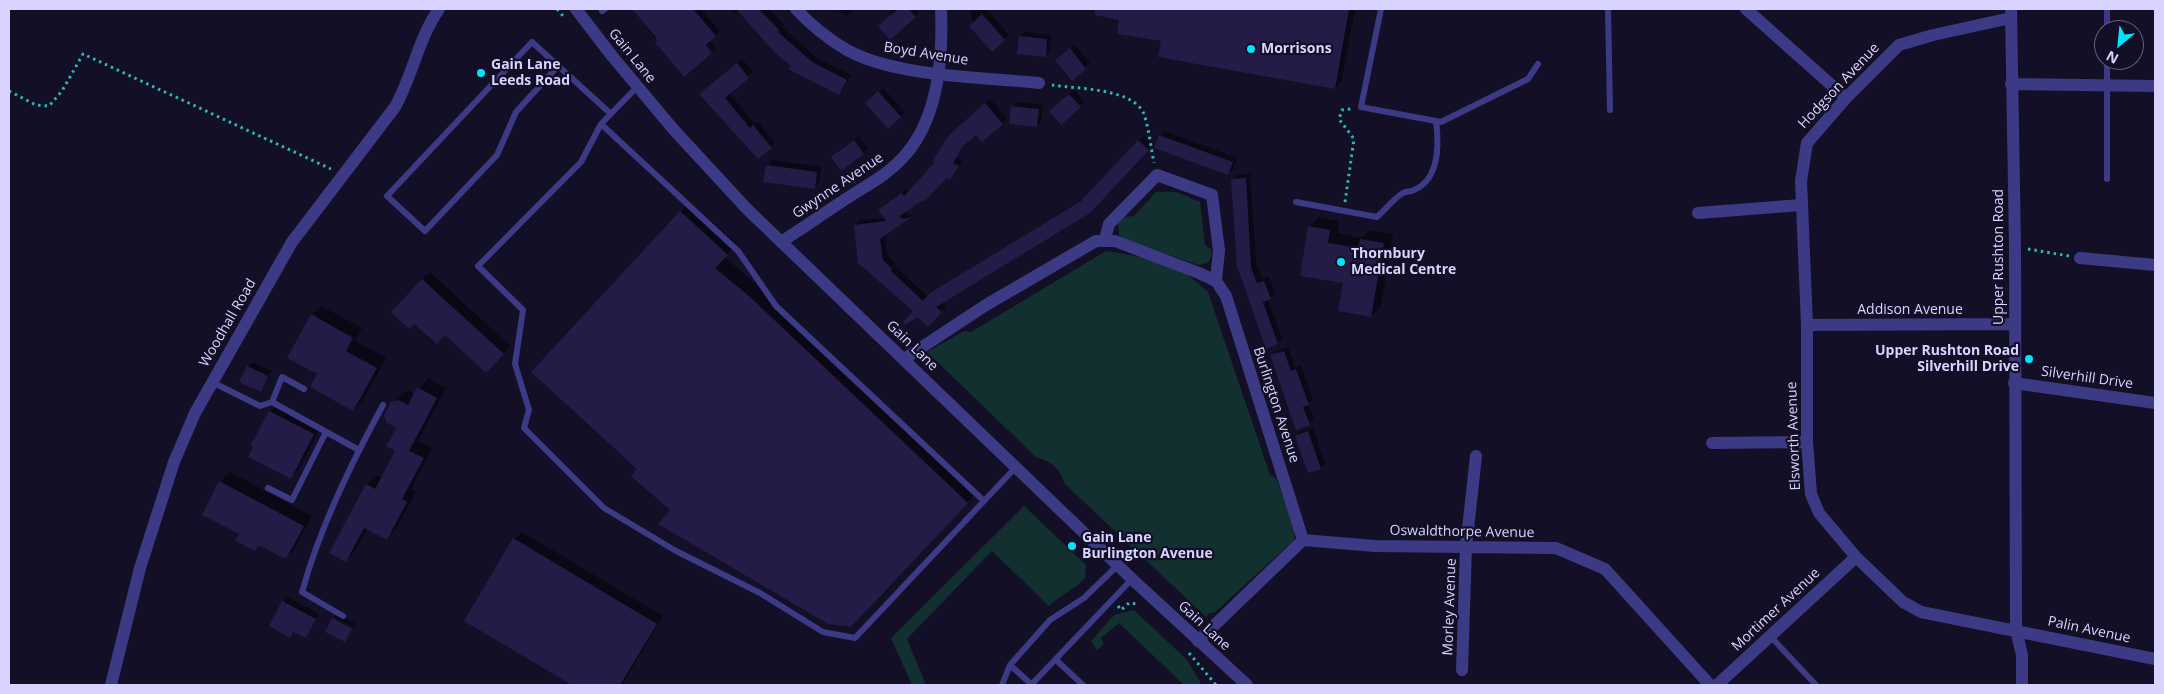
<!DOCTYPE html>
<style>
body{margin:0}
#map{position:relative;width:2164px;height:694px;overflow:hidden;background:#130f26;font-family:"Open Sans",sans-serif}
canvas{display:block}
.frame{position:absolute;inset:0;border:10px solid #d9d4ff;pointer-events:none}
.north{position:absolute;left:2094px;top:20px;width:50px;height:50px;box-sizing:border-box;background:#130f26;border:1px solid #625e7d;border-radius:50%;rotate:208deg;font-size:14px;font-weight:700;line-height:20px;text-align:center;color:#d9d4ff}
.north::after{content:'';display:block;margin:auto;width:18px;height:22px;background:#00e5ff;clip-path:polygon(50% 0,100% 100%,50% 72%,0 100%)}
</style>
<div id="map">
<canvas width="2164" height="694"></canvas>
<div class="frame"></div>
<div class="north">N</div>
</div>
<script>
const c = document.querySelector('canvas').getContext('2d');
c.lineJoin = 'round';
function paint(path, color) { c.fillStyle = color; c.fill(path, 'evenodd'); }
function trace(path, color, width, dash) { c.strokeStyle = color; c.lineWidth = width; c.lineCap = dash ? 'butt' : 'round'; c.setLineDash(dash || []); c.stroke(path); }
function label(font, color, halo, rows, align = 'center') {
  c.font = font + ' "Open Sans",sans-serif'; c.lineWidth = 4.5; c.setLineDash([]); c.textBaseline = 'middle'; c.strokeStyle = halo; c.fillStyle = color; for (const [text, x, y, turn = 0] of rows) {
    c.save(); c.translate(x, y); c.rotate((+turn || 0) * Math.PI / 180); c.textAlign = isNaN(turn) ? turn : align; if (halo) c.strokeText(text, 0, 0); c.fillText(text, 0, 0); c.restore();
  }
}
paint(new Path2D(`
 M1156,192H1176L1200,202L1205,245L1212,250L1211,258L1208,263L1198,265L1124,239L1119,235L1118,223L1125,217L1134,216Z
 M1106,251L1142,257L1187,274L1208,292L1270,475L1276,478L1294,527V540L1214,613H1210L1206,617L1065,484C1060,468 1052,462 1036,457L927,352L964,331L971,332Z
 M1024,506L1086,565L1085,578C1074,590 1060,595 1049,606L992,551L907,639L926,685H912L891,638Z
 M1134,610L1187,660L1202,685H1184L1119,623L1101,638L1104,644L1097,650L1091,641L1114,615Z`), '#12302f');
paint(new Path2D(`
 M633,9H663L673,20L686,9H701L720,31L709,40L716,48L684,75Z
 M730,9H769L784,25L782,27L817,58L851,75L843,89L839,94L792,66L739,10L735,14Z
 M836,9H854L846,17Z
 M888,9H916L919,12L900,30Z
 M970,9H986L1009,35L992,50L973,23Z
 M1106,9H1355L1342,80L1335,88L1162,40L1121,19L1105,16Z
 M1025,32L1051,35L1050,50L1045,55L1020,37Z
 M1075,45L1090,63L1072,79L1061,56Z
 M742,59L753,72L729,93L755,124L758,122L775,142L758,158L705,90Z
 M883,88L905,112L888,127L866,103Z
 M1074,90L1085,102L1080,106H1056Z
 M990,99L1007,118L982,140L976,133L966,142L956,157L962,161L954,174L950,178L947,176L923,198L905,211L907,215H912L885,234L887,255L896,263L894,265L928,297L937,289L1087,197L1144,136L1152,145L1089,212L941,302L946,307L928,325L915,311L855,225L860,220L885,218L880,210L907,189L909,193L937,162L955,130Z
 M1017,102L1043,105L1041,121L1037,126L1012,107Z
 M1165,131L1237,158L1233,169L1228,174L1160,136Z
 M859,136L868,149L863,153L832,157Z
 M772,160L821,167L819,183L815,188L767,165Z
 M1250,174L1256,262L1262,279L1269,277L1275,294L1268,299L1282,338L1277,343L1266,347L1232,180L1237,175Z
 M690,202L737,244L724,257L759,287L976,493L861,615L672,509L639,469L680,212Z
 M1319,217L1339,221L1337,233L1362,238L1370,230L1393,234L1381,306L1371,316L1344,282L1309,227Z
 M430,272L510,346L494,364L445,334L415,322L422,279Z
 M321,306L362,328L355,341L386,358L363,400L353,410L319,374L312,315Z
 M1288,347L1295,367L1301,365L1313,399L1308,404L1314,419L1309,424L1272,356L1276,351Z
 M252,362L272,371L260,390L248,367Z
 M428,378L446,388L418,441L432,448L411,489L416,492L396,529L386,538L368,528L355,551L346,561L331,553L367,484L376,475L382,478L397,451V427L392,403L402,393L408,391L415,395Z
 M277,404L321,427L298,470L291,477L270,411Z
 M1313,428L1325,463L1321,468L1297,436L1301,431Z
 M230,472L312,516L295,548L286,558L259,544L254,549L240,533L220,482Z
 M522,532L663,616L622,685H574L466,620L514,539Z
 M288,597L319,614L305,636L295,631L290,636L283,602Z
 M338,614L356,624L354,628L334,617Z`), '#0007');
paint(new Path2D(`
 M632,9H693L716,36L706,45L712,53L684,77L655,42L657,41L655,36Z
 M736,9H759L780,31L778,32L812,62L847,80L839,95L788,69L791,66L776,54Z
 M898,9H909L916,17L890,40L878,26Z
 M1095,9H1349L1335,89L1158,57L1161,41L1117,34L1119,20L1095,15Z
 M982,14L1005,40L992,52L969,26Z
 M1019,36L1047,39L1046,57L1017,54Z
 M1070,48L1086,69L1072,81L1055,60Z
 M737,63L749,78L725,98L750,128L753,125L772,148L758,159L699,94Z
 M878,91L901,117L888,129L865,103Z
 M1069,94L1081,107L1061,125L1049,111Z
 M985,103L1003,124L982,142L976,135L963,146L953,163L959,166L950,180L947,178L925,201L923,200L900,216L902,219L910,218L880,239L883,260L892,269L891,271L923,301L930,293L1081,201L1138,140L1149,150L1090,213L936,307L942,312L928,327L918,317L905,325L903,322L913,311L858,263L854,225L886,221L878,210L902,193L904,196L935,162L933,160L949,135Z
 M1011,106L1039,109L1037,127L1009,124Z
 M1159,135L1233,162L1228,175L1154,148Z
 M854,140L864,154L841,171L831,157Z
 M766,165L817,172L815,189L763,182Z
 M1246,178L1251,267L1257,283L1264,281L1271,299L1263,302L1278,344L1266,349L1237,266L1231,179Z
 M680,211L728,255L715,268L749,296L968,503L851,627L828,624L658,524L670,510L631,476L637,469L531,372Z
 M1308,226L1330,230L1328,243L1358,248L1360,239L1384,243L1371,317L1338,311L1343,283L1300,276Z
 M422,279L504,354L486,373L445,335L437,344L414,324L409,329L391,312Z
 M311,314L353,338L346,351L377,368L353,411L310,387L317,374L287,358Z
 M1284,351L1291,371L1296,369L1309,405L1303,407L1310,425L1296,430L1270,355Z
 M247,366L268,376L261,392L239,382Z
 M417,387L437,398L409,451L424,458L402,499L407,502L387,540L364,528L346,562L329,553L366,484L375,489L395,451L386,446L396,428L386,422L384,415L391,402L398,400L408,405Z
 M269,411L314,434L291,479L248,457L253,447L250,446Z
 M1308,431L1321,469L1308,473L1295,436Z
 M219,481L304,526L286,559L258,545L255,551L235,541L239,534L202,515Z
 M513,538L657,624L620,685H572L464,621Z
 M282,601L316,619L306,638L293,632L290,638L269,626Z
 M332,618L352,629L345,642L325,632Z`), '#241b47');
trace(new Path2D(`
 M557,9L563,16
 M1052,85C1077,89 1133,88 1144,114C1149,129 1151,148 1154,163
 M9,91L36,105L49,106L62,91L83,54L331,169
 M1345,202L1354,139L1339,119L1342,110L1351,109
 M2028,249L2069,256
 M1118,606L1121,610L1129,603L1138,604
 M1189,653L1216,685`), '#2fb8b0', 3, [2.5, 4]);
trace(new Path2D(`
 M1381,9L1361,107L1441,122L1528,79L1538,64
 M1608,9L1610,110
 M602,11L605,9
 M2107,30V10
 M2107,60V179
 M558,66L516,112L497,155L425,231L387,196L532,42L611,114
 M637,87L601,124L581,162L478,266L523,310L515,364L529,410L524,428L604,508L676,551L760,593L823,632L855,638L1016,467
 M601,124L738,251L776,306L984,501
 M1296,202L1377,217C1385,210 1394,198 1403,193C1406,191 1411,192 1414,190C1440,179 1439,144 1436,121
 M212,382L260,406L272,402L359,450
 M272,402L282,377L304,389
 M268,488L292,500L326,432
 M343,616L302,592C320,527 351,464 383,405
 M1770,636L1816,685
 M1056,660L1083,685
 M1010,665L1032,685
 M1002,685L1010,665L1050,620L1084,598L1118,565
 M1031,685L1132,579`), '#3d3a85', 6);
trace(new Path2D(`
 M796,9C810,24 828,39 847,50C896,77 982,77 1039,83
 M1746,9L1846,98
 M2011,9L2015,247L2016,630L2022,655V685
 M2011,18L1933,35L1899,45L1846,98L1807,143L1801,181L1807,325V442L1811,494L1819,513L1856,557L1903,602L1921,612L2155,659
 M2011,84L2155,86
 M1698,213L1801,205
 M1105,239L1109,224L1157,175L1212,195L1219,250L1216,281
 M781,242C806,226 830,209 855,193C873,182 892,171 906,154C939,116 943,57 941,9
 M2080,258L2155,265
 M1807,325L2014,324
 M904,359L986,305L1096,241H1115L1199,273L1216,281L1226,296L1303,540
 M2014,383L2155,403
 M1712,443L1807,442
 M1198,641L1303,540L1375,546L1556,548L1605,569L1710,685
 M1462,670L1466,547L1476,456
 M111,685L140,568L174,462L195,413L292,242L395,107C413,75 418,39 439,9
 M1717,685L1856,557`), '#3d3a85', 12);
trace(new Path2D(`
 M576,9L612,56L674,130L747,209L1132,579L1247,685`), '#3d3a85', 12);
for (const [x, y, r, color] of [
 [1251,49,5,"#00e5ff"],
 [481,73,5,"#00e5ff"],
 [1341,262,5,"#00e5ff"],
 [2029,359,5,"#00e5ff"],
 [1072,546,5,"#00e5ff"]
]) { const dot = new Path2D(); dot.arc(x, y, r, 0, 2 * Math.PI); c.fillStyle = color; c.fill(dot); trace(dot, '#130f26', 2); }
label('bold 14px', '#d9d4ff', '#130f26', [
 ["Morrisons",1261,49],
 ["Gain Lane",491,65],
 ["Leeds Road",491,81],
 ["Thornbury",1351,254],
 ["Medical Centre",1351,270],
 ["Upper Rushton Road",2019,351,"right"],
 ["Silverhill Drive",2019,367,"right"],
 ["Gain Lane",1082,538],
 ["Burlington Avenue",1082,554]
], 'left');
label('14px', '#d9d4ff', '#130f26', [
 ["Boyd Avenue",926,54,9],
 ["Gain Lane",632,56,51],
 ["Hodgson Avenue",1839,86,-47],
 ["Gwynne Avenue",838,186,-34],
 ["Upper Rushton Road",1999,257,-90],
 ["Addison Avenue",1910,310],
 ["Woodhall Road",228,323,-60],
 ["Gain Lane",912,346,44],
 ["Silverhill Drive",2087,378,8],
 ["Burlington Avenue",1276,405,72],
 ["Elsworth Avenue",1794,436,-92],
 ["Oswaldthorpe Avenue",1462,532,1],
 ["Morley Avenue",1450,607,-88],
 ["Mortimer Avenue",1776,610,-43],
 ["Gain Lane",1204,626,43],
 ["Palin Avenue",2089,630,12]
]);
</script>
